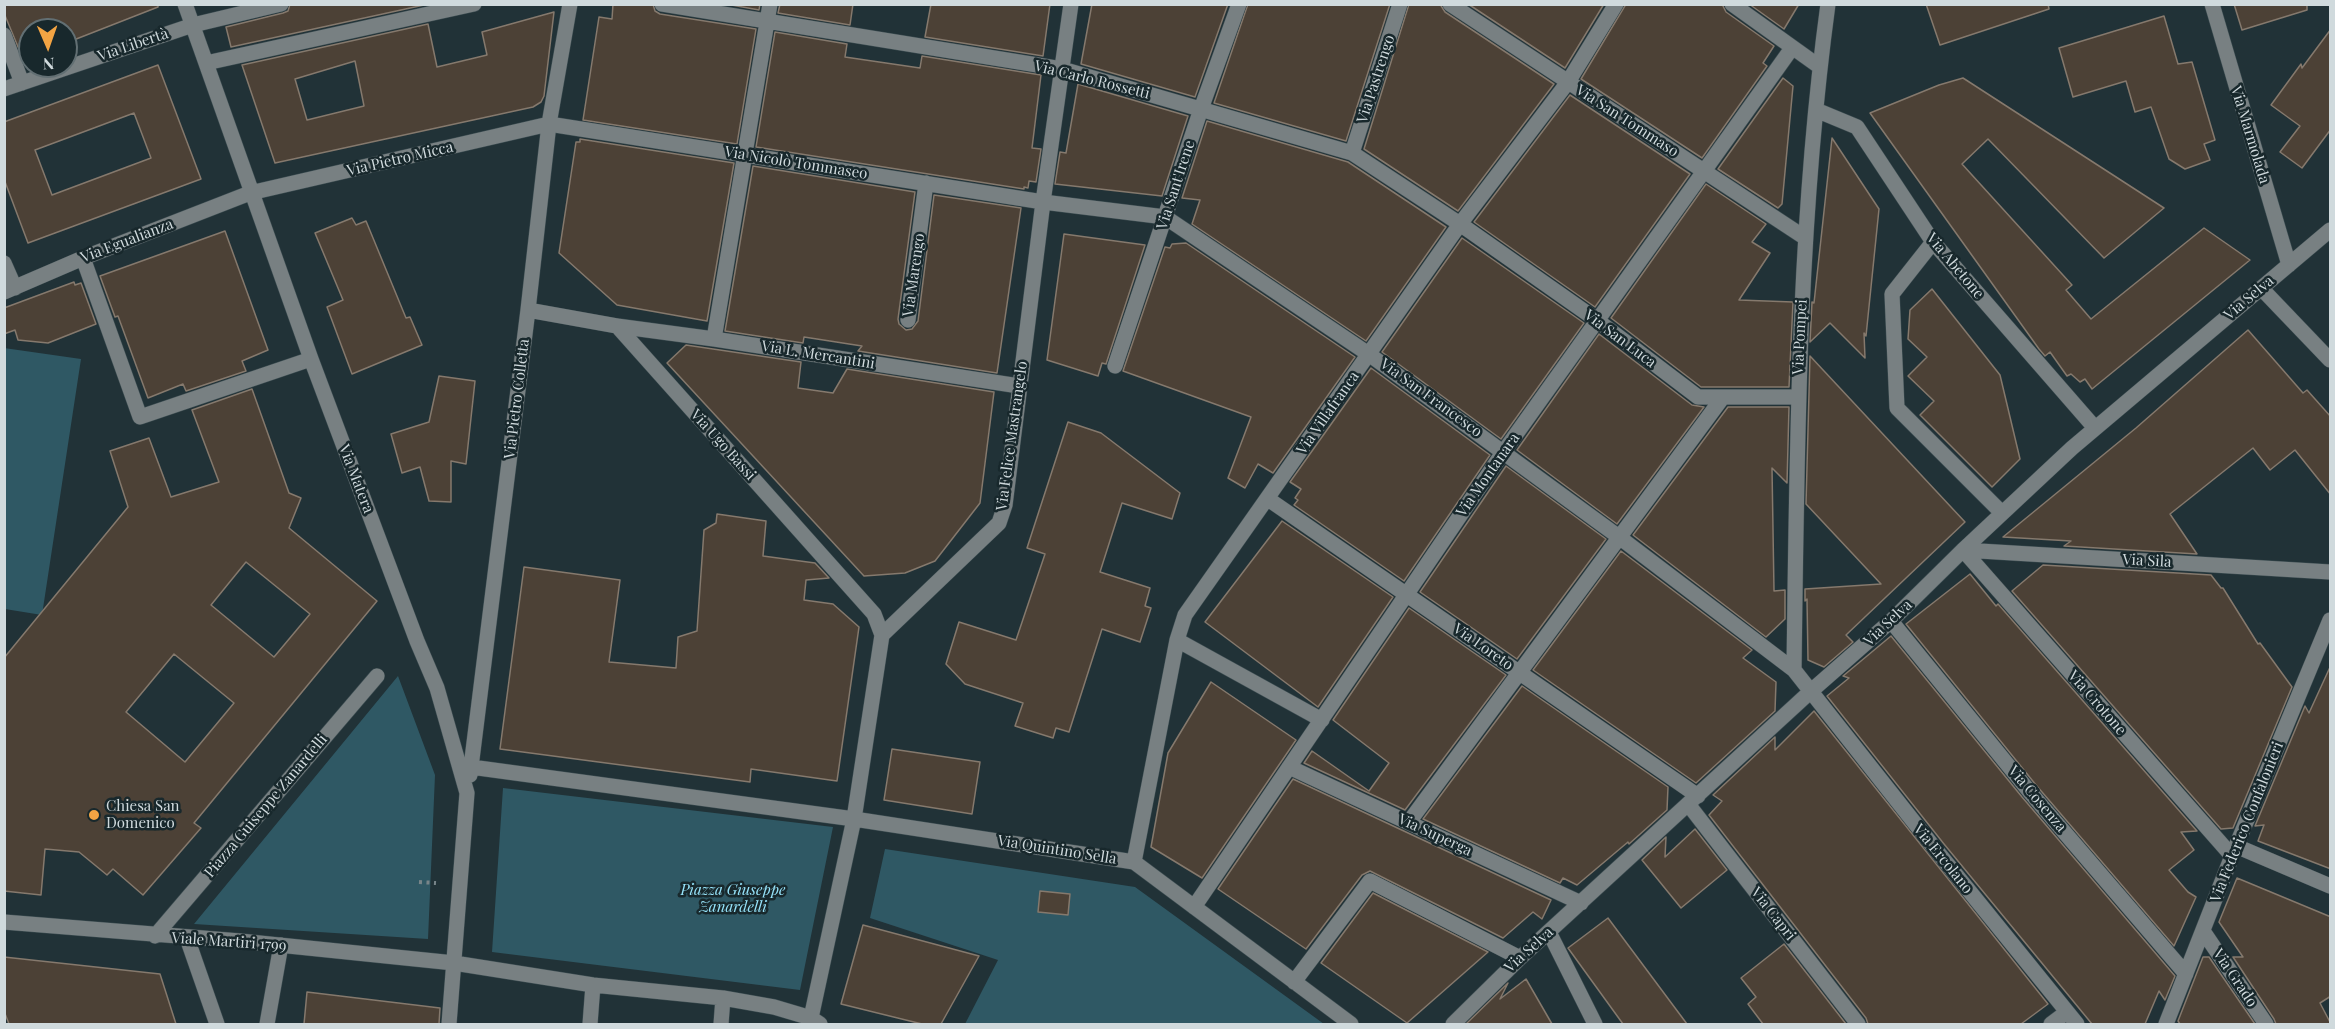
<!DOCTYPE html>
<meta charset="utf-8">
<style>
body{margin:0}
#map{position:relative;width:2335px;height:1029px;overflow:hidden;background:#213237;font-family:"Playfair Display",serif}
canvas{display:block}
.frame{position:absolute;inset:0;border:6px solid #d0dadd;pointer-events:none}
.north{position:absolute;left:18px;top:18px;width:60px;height:60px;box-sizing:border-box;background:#18282c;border:2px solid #626f73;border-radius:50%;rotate:178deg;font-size:16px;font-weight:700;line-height:24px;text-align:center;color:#d0dadd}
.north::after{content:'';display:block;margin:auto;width:21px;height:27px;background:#f3a443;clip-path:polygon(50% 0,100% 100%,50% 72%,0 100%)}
</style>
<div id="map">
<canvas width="2335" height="1029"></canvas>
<div class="frame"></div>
<div class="north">N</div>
</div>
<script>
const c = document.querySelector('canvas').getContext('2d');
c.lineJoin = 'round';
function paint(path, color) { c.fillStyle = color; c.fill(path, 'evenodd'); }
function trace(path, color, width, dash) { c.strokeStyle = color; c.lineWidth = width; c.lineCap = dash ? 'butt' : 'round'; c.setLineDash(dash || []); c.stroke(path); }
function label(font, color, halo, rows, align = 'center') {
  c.font = font + ' "Playfair Display",serif'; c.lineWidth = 5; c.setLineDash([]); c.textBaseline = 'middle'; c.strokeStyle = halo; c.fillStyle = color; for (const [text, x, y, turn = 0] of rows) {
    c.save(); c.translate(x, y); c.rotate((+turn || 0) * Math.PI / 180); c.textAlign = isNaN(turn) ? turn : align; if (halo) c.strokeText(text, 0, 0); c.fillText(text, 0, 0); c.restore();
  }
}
paint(new Path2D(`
 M4,348L81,359L42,615L5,609Z
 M398,676L435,775L428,939L194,924Z
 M503,788L833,827L800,990L492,952Z
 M885,849L1135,887L1324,1024H965L998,960L870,918Z`), '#2f5864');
const building = new Path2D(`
 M4,4H158V7L66,43V30H30V57L23,59L4,13Z
 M290,4H424V5L231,47L226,27L283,13L288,11Z
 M613,4H653L655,11L660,14L756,29L737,144L583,120L599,17L612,19Z
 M726,4H760L759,10Z
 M780,4H853L850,25L778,13Z
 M931,4H1050L1043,56L925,37Z
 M1092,4H1228L1195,97L1081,64Z
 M1248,4H1390L1346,141L1214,103Z
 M1409,4H1440L1445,12L1554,84L1458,211L1364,149Z
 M1468,4H1604L1565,68Z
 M1626,4H1722L1726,12L1774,46L1763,63L1767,66L1702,158L1581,79Z
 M1749,4H1799L1784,29Z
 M1926,4H2048L2049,9L1940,45Z
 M2234,4H2307V10L2242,30Z
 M554,12L544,96L541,102L533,107L275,163L242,65L428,24L437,67L487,55L482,32ZM355,61L364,106L307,120L295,79Z
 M2164,16L2178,64L2192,62L2215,140L2204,144L2210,160L2185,169L2169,159L2151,107L2135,112L2126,81L2073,97L2059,48Z
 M2331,29V129L2302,168L2280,152L2300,126L2271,105L2301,64L2302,68Z
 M775,32L847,44L845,57L920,68L922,56L1041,75L1032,148L1041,149L1036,182L1029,181L1028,188L1024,187V189L756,147Z
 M158,65L201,179L28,243L4,179V122ZM134,113L151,158L52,195L35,150Z
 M1783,78L1793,86L1782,204L1778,208L1718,169Z
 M1963,78L2164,208L2104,258L1988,139L1962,164L2072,285L2066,290L2091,319L2204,228L2250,260L2092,389L2085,379L2080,382L2071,374L2067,376L2050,352L2045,356L2039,349L1870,113L1939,85Z
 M1078,84L1188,116L1162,196L1055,184L1060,152L1066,153Z
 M1570,95L1690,174L1595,307L1474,222Z
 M1207,121L1348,162L1446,227L1366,341L1192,224L1200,200L1182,198Z
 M1832,138L1879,209L1866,336L1864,333L1865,358L1830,323L1810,342L1812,302L1814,303Z
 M580,139L734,163L707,321L617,305L559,253L576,142H580Z
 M753,166L915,192L898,319L899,324L906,330L912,329L918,321L934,195L1021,208L997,373L858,351L862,346L804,337L803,343L725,331Z
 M1706,184L1766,224L1752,242L1770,253L1739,300L1793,302L1789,387H1701L1611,318Z
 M352,218L356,225L366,221L406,318L410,317L422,345L352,374L327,307L343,300L315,233Z
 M225,231L268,350L242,361L246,371L186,391L183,384L148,398L118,316L115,317L100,276Z
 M1064,234L1145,245L1106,364L1102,363L1098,376L1047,360Z
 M1462,238L1584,323L1501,439L1382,352Z
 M1186,243L1355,357L1273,473L1258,464L1245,488L1228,478L1251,417L1123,371L1165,247L1170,248L1172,244Z
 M74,282L75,285L81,283L96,324L48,343L18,340L15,330L4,334V308Z
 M1932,289L2000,375L2020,459L1992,487L1920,415L1934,401L1908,376L1927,357L1908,339L1910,310Z
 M2248,330L2303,393L2307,390L2331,417V495L2295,450L2270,470L2253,448L2170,514L2197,554L2064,546L2071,541L2003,537L2136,428Z
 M1599,334L1692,405L1704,407L1617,524L1517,450Z
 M686,345L801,362L798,388L833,393L847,369L994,392L980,503L935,561L905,573L864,576L667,363Z
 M1810,356L1965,522L1846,635L1853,642L1824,667L1808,660L1807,599L1805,601V589L1881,584L1806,504Z
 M1371,368L1490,455L1404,581L1294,505L1298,500L1295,498L1301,489L1290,482Z
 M439,376L475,381L466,464L451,461V502L429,501L420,467L402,473L391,434L429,422Z
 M252,389L289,493L301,498L289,528L377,601L194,823L201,828L143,895L113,869L107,875L79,852L45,849L41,895L4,891V658L128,507L110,451L149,438L171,497L219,482L192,410ZM246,562L310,614L274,657L211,605ZM174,654L234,703L185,762L126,712Z
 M1728,407H1789L1787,483L1772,468L1774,591L1785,590V619L1766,637L1633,535Z
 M1068,422L1101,433L1180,493L1172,519L1122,503L1100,572L1150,588L1145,606L1151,608L1140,642L1102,629L1069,732L1056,728L1053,738L1015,726L1023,703L965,684L946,664L959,622L1016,640L1045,554L1027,548Z
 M1506,466L1606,539L1517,659L1420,592Z
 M717,514L766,521L763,556L815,563L829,578L806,580L804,600L833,604L859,627L837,781L751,769L750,782L500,749L524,567L620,580L609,662L676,668L678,637L697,631L704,530L716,523Z
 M1282,521L1393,597L1318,707L1205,622Z
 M1621,551L1752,650L1743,658L1776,682L1775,711L1696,783L1533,670Z
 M2043,565L2211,575L2221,588H2223L2258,644L2260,643L2292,687L2233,828L2221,829L2012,591Z
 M1970,574L1996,606L1998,604L2197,831L2181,832L2194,850L2169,870L2188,892L2196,897L2174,946L2036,785L1906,624Z
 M1409,608L1506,675L1405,810L1304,763L1312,751L1369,791L1389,763L1333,720Z
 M1891,636L2022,797L2175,976L2165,1000L2159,991L2145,1024H2092L1944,844L1827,696L1849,678L1843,676Z
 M2331,665V869L2258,841L2264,825L2255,826L2305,706L2309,713Z
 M1211,682L1296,740L1202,878L1151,847L1168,753Z
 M1522,686L1668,787L1667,810L1629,844L1628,842L1577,885L1563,878L1560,883L1423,819Z
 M1814,711L2048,1004L2021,1024H1868L1866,1018L1709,815L1722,801L1713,795L1775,737V750Z
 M892,749L980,762L972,814L884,800Z
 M1293,779L1551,900L1542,919L1533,912L1503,938L1370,871L1362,875L1306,949L1218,889Z
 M1695,829L1727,870L1681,908L1642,860L1666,837L1665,857Z
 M2237,878L2331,917V996L2320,1003L2331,1024H2276L2274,1019L2233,957H2243L2219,922Z
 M1040,891L1070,894L1068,915L1038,912Z
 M1373,893L1488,952L1407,1023L1321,963Z
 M1608,918L1687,1024H1623L1568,948Z
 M863,925L979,956L941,1024H922L841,1004Z
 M1784,944L1846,1024H1763L1748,1004L1756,997L1741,978Z
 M4,957L160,974L176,1024H9L4,1011Z
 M2203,957H2209L2255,1024H2180L2178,1021Z
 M1526,979L1552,1024H1466L1508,983L1500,999Z
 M307,992L440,1008L439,1024H304Z`);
paint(building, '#4c4136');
trace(building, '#85796d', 1.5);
const minor = new Path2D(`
 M185,4L311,359L417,641L437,688L467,793L449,1024
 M662,4L1062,69L1352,153L1460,224L1598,321L1698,397H1797
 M1450,4L1804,237
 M1732,4L1820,67
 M2212,4L2289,265
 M4,35L22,83
 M206,63L474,4
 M4,89L193,25L281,4
 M1816,110L1857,127L1933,242L2095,428
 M1352,153L1400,4
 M1933,242L1892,294L1897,408L2002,513
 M83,258L140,417L311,359
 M4,263L15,288
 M2261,288L2330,360
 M4,292L83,258L250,193L549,124L1043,202L1165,217L1370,355L1619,537L1794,670L1936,850L2077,1024
 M528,310L617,326L874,614L882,635
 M908,320L926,183
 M617,326L714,339L1019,386
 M714,339L770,4
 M1115,366L1201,109L1239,4
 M1268,499L1698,796
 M1963,550L2232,856
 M1963,550L2330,572
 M1891,621L2029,791L2186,974
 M1177,640L1322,720
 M1794,670C1797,447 1798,225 1828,4
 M471,767L854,819L1134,862L1351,1024
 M1289,767L1581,903
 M470,775L528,310L549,124L570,4
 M1688,804L1858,1024
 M1409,822L1723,397
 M2236,846L2330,886
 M1134,862L1177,640L1185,615L1460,224L1568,82L1616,4
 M1194,907L1504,451L1792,48
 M4,922L240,941L454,963L593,985L723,998L774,1007L811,1018L820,1024
 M2203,931L2266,1024
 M1549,932L1595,1024
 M155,936L377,676
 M187,938L217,1024
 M1294,982L1370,881L1520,958
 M811,1018L854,819L882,635L999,523L1005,505L1043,202L1071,4
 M267,1024L281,945
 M590,1024L593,985
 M721,1024L723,998
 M1453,1024L1520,958L1810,692L1891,621L1963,550L2072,448L2330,230
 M2051,1024L2067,1012
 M2166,1024L2232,856L2330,620`);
trace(minor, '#3d4d52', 16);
trace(new Path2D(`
 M419,882L436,883`), '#788589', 4, [3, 4.5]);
trace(minor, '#788082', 15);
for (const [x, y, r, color] of [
 [94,815,6,"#f3a443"]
]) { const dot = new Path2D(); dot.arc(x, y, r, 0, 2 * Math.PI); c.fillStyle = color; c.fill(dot); trace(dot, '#18282c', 2); }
label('15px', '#d0dadd', '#18282c', [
 ["Via Libertà",133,45,-19],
 ["Via Pastrengo",1376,79,-72],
 ["Via Carlo Rossetti",1092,80,14],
 ["Via San Tommaso",1627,121,33],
 ["Via Marmolada",2250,135,73],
 ["Via Pietro Micca",400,159,-13],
 ["Via Nicolò Tommaseo",796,163,9],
 ["Via Sant'Irene",1176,185,-72],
 ["Via Egualianza",127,241,-21],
 ["Via Abetone",1955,266,50],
 ["Via Marengo",914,275,-82],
 ["Via Selva",2249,298,-40],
 ["Via Pompei",1800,337,-87],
 ["Via San Luca",1620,339,37],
 ["Via L. Mercantini",818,355,9],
 ["Via San Francesco",1431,398,36],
 ["Via Pietro Colletta",517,399,-83],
 ["Via Villafranca",1328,413,-55],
 ["Via Felice Mastrangelo",1012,436,-82],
 ["Via Ugo Bassi",723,445,48],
 ["Via Montanara",1488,475,-55],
 ["Via Matera",356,479,69],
 ["Via Sila",2147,561,3],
 ["Via Selva",1888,623,-43],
 ["Via Loreto",1483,647,35],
 ["Via Crotone",2097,703,49],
 ["Via Cosenza",2037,799,50],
 ["Piazza Guiseppe Zanardelli",266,806,-50],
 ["Via Federico Confalonieri",2247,822,-68],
 ["Via Superga",1435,835,25],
 ["Via Quintino Sella",1057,850,9],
 ["Via Ercolano",1943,859,51],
 ["Via Capri",1773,914,52],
 ["Viale Martiri 1799",229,942,4],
 ["Via Selva",1529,950,-42],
 ["Via Grado",2235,978,56]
]);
label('15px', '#d0dadd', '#18282c', [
 ["Chiesa San",106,806],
 ["Domenico",106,823]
], 'left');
label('italic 15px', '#97e4fb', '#18282c', [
 ["Piazza Giuseppe",733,890],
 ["Zanardelli",733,907]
]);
</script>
